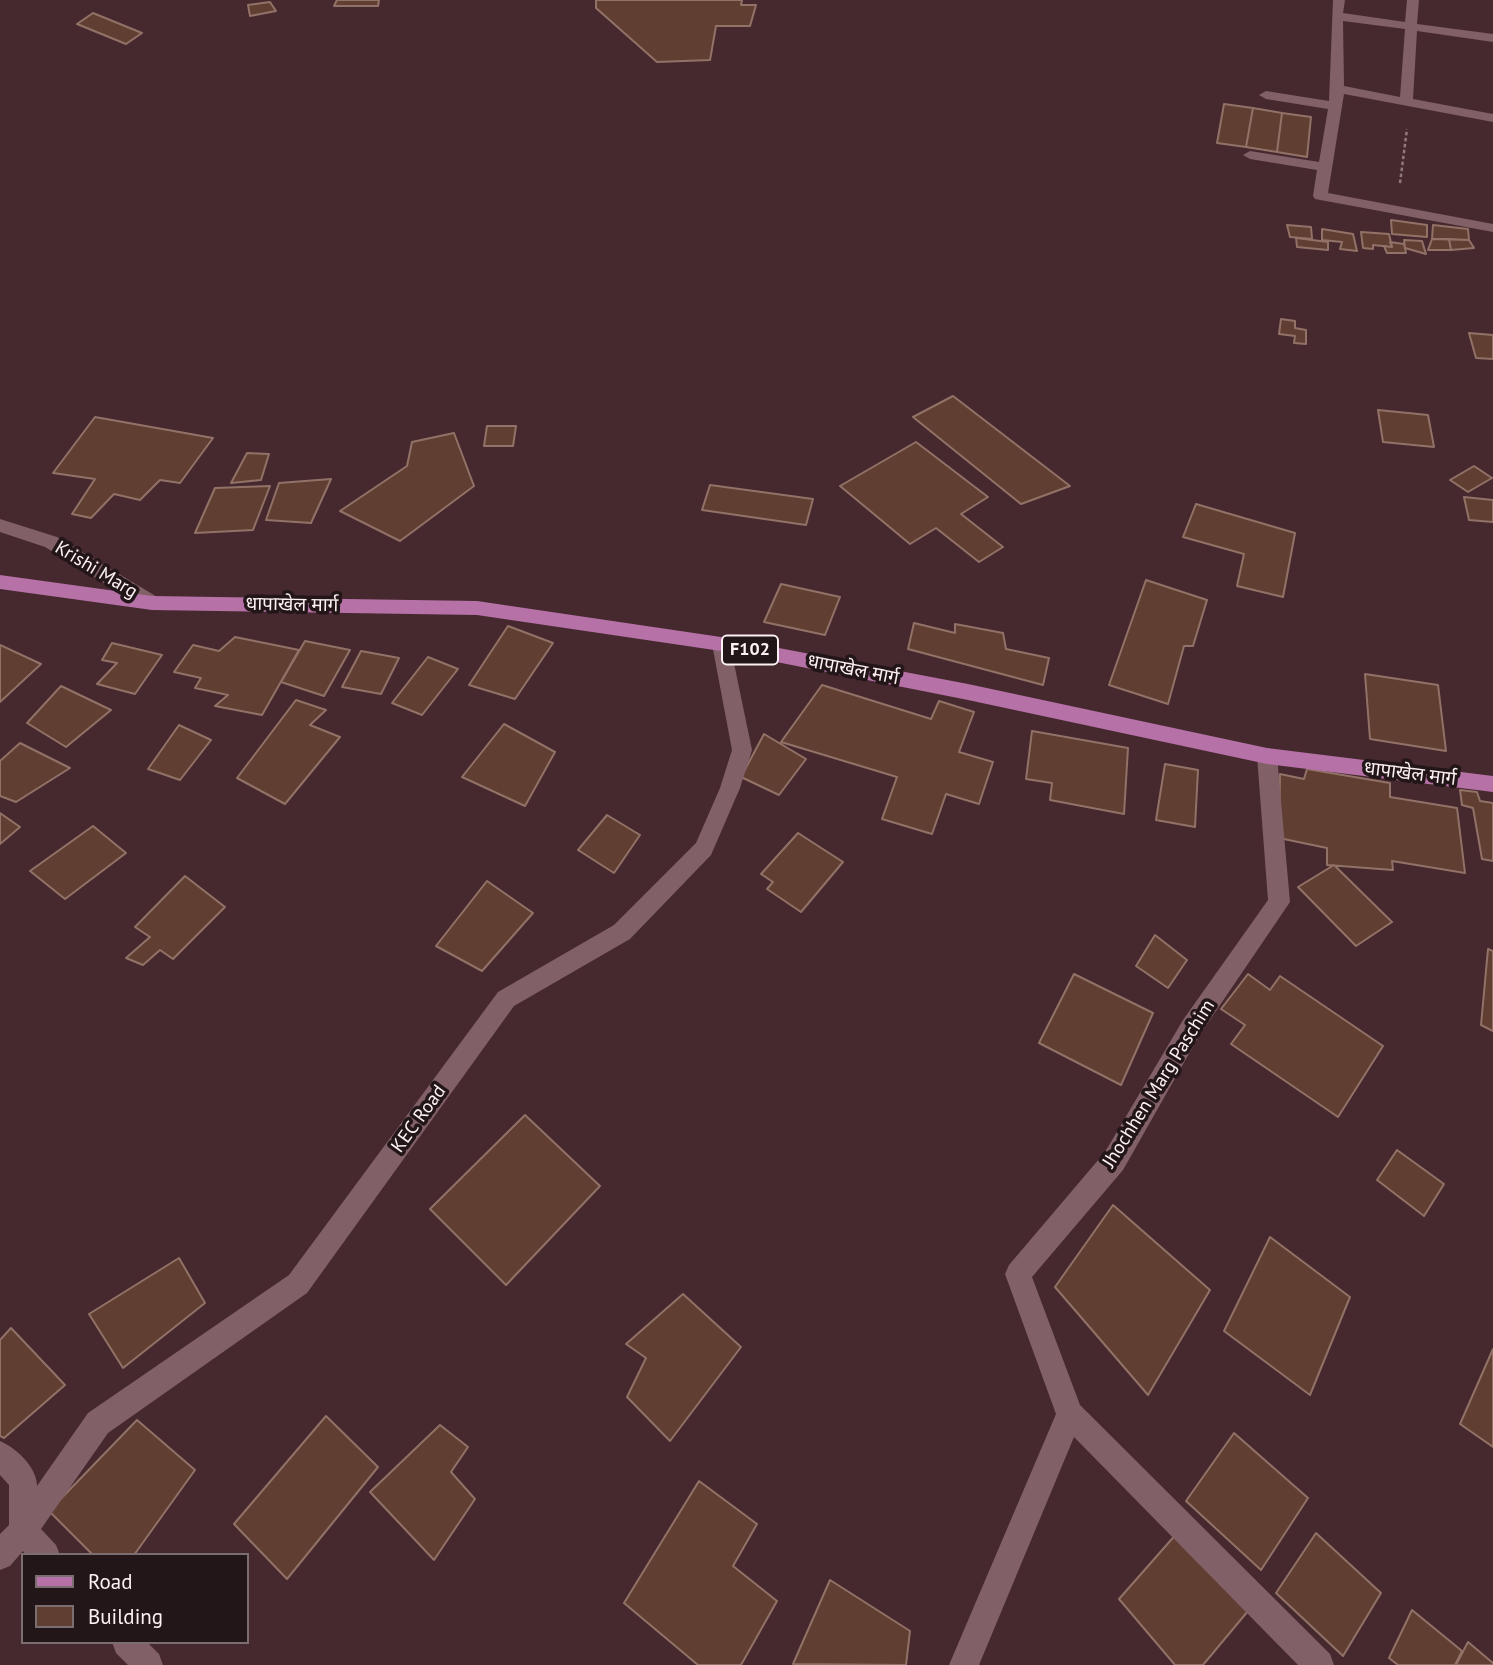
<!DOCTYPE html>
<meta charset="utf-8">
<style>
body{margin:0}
#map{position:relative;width:1493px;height:1665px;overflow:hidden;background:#46292f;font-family:"PT Sans",sans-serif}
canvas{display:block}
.legend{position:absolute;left:21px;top:1553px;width:228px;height:91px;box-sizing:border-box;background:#231619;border:2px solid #7a6e71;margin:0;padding:9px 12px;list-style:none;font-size:21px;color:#fdf1f4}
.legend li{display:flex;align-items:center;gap:14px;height:35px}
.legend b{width:35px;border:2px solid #7a6e71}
</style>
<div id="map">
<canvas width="1493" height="1665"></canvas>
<ul class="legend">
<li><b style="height:9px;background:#b671a7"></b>Road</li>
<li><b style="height:19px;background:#603e32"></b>Building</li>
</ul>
</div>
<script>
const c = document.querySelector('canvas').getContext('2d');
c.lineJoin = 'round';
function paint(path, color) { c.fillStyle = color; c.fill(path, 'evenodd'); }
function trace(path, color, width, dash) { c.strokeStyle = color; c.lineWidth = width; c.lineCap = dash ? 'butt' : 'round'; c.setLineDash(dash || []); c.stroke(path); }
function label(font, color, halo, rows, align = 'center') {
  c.font = font + ' "PT Sans","Noto Sans Devanagari",sans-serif'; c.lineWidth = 7; c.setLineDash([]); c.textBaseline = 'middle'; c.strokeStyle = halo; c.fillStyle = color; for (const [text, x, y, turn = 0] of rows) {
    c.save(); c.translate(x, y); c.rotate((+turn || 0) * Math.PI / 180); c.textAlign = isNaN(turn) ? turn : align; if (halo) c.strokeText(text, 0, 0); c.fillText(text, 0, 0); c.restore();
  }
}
const building = new Path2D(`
 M337,0H379L378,6H334Z
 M596,0H742L741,5H756L750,26H716L710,60L657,62L596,8Z
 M270,2L276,11L250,16L248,5Z
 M93,13L142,33L126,44L77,24Z
 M1224,104L1253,108L1246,147L1217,143Z
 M1253,108L1282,113L1277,152L1246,147Z
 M1282,113L1311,117L1307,157L1277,152Z
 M1391,220L1427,225V237L1392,234Z
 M1287,225L1311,227L1312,239L1290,237Z
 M1433,225L1468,229L1469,240L1432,239Z
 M1322,229L1353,234L1357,251L1340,249L1342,242L1322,240Z
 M1361,232L1389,234L1392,247L1373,245V249L1363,248Z
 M1296,238L1328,242V250L1297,247Z
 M1432,239H1449L1451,250H1428Z
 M1449,239L1469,240L1474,248L1451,250Z
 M1404,240L1422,241L1426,254L1405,248Z
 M1390,242L1404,244L1406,253H1387L1384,246L1392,247Z
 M1281,319L1295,321V328L1306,330V344L1294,343L1295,336L1279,334Z
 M1469,333L1493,335V359L1476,358Z
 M953,396L1070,486L1021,504L913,417Z
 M1378,410L1428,415L1434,447L1383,442Z
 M95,417L213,438L180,483L160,480L140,500L114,494L91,518L72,514L95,479L53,473Z
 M487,426H516L513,446H484Z
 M454,433L474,486L400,541L340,511L407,466L412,442Z
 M916,442L988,497L961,514L1003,547L979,562L936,528L910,544L840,486Z
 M247,453L269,454L261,480L231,483Z
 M1474,466L1492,478L1468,492L1450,480Z
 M331,479L311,523L266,520L279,483Z
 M710,485L813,499L806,525L702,510Z
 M270,486L253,530L195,533L215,488Z
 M1464,497L1493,500V522L1469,520Z
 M1196,504L1295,533L1283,597L1237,586L1244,554L1183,537Z
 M1146,580L1207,600L1193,646H1184L1168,704L1109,685Z
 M781,584L840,597L825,635L764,622Z
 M914,623L955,633V624L1003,633L1006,649L1049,658L1043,685L908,649Z
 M508,626L553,643L515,699L469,685Z
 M235,637L299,650L262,715L215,706L228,695L195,688L201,678L174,672L193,645L219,651Z
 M305,641L350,650L324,696L281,682Z
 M112,643L162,655L135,694L97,684L117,663L102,660Z
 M0,645L41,664L0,702Z
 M361,651L399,658L381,694L342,687Z
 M428,657L458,669L422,715L392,703Z
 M1365,674L1438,685L1446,751L1370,739Z
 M822,685L931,719L939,701L974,712L959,752L993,762L979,804L946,794L932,834L882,819L897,777L781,742Z
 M61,686L111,710L66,747L27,723Z
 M296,700L326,710L310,725L340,737L285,804L237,778Z
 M504,724L555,752L525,806L462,777Z
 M179,725L211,740L180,780L148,769Z
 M1032,731L1128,748L1124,814L1050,800L1052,783L1026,779Z
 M764,734L806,759L779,795L741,777Z
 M20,743L70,768L16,802L0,796V761Z
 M1165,764L1198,770L1195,827L1156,820Z
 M1307,769L1390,783V797L1457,808L1465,873L1392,861L1393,870L1327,865V848L1279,838L1280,774L1304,779Z
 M1460,790L1477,792L1480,801L1493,803V861L1482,859L1473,808L1462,805Z
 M0,813L20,827L0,844Z
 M607,815L640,835L614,873L578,850Z
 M93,826L126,853L65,899L30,871Z
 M798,833L843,862L801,912L767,889L773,882L761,874Z
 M1334,865L1392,922L1356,946L1298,887Z
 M185,876L225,907L173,959L160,950L143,965L126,958L150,937L135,927Z
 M487,881L533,913L482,971L436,946Z
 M1155,935L1187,960L1168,988L1136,966Z
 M1488,949L1493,951V1031L1481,1025Z
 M1074,974L1153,1013L1121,1085L1039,1043Z
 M1248,974L1270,990L1280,976L1383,1046L1338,1117L1231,1044L1245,1025L1221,1009Z
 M525,1115L600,1186L506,1285L430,1209Z
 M1397,1150L1444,1184L1424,1216L1377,1180Z
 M1113,1205L1210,1290L1148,1395L1055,1287Z
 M1270,1237L1350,1297L1310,1395L1224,1331Z
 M179,1258L205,1303L123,1368L89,1314Z
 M683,1294L741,1347L670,1441L627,1397L646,1358L626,1344Z
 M11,1328L65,1385L4,1438L0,1436V1340Z
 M1493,1349V1447L1460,1424Z
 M326,1416L378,1467L287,1579L234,1524Z
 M137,1420L195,1470L134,1555H93L49,1511Z
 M440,1425L468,1447L451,1472L475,1499L434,1560L370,1492Z
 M1234,1433L1308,1498L1261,1570L1186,1501Z
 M699,1481L757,1524L733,1566L777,1601L741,1665H698L624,1603Z
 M1178,1532L1248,1611L1203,1665H1175L1119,1599Z
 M1316,1533L1381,1593L1343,1656L1276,1593Z
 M830,1580L910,1631L906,1665L793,1664Z
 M1412,1610L1462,1651L1455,1665H1398L1389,1658Z
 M1468,1642L1493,1663V1665H1456Z`);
paint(building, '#603e32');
trace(building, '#927267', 2);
trace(new Path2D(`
 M1400,183L1407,129`), '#8e787d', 2.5, [3.5, 2.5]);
paint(new Path2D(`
 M1333,0H1345L1343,13L1405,22L1407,0H1419L1417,24L1493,34V42L1417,31L1413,99L1493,114V122L1344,94L1328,193L1493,224V232L1315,199L1313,196L1317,170L1250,159L1243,155L1250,151L1319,162L1328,109L1266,99L1259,95L1266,91L1329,101ZM1343,21L1405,29L1400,97L1344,86Z
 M0,519L57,537L159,598L161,603L159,608H145L45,547L0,532Z
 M721,637L728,639L730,644L752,750L740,788L711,855L630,939L514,1006L307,1293L108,1433L41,1529L56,1545L60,1555H26L23,1551L10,1566L0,1570V1534L9,1525V1485L0,1475V1441C16,1448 37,1467 37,1486L88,1413L289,1275L498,992L614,925L696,843L720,788L732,750L712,644L714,639Z
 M1267,748L1274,750L1277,756L1290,902L1199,1036L1123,1170L1032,1277L1080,1405L1330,1654L1334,1665H1298L1074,1437L979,1665H949L1056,1414L1005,1274L1009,1265L1105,1152L1183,1020L1268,900L1257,756L1260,750Z
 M112,1642H147L159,1654L163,1665H128L116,1653Z`), '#816067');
paint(new Path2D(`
 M0,575L152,596L477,601L721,637L968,684L1267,748L1493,776V792L1267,764L968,700L721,651L477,615L152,610L0,589Z`), '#b671a7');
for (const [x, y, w] of [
 [750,650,56]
]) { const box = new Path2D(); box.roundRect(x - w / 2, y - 14.5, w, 29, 5); c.fillStyle = '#231619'; c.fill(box); trace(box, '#fdf1f4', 2); }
label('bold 18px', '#fdf1f4', null, [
 ["F102",750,650]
]);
label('19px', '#fdf1f4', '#231619', [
 ["Krishi Marg",96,570,31],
 ["धापाखेल मार्ग",292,605,1],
 ["धापाखेल मार्ग",853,670,11],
 ["धापाखेल मार्ग",1410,774,7],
 ["Jhochhen Marg Paschim",1159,1084,-58],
 ["KEC Road",419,1119,-54]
]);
</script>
